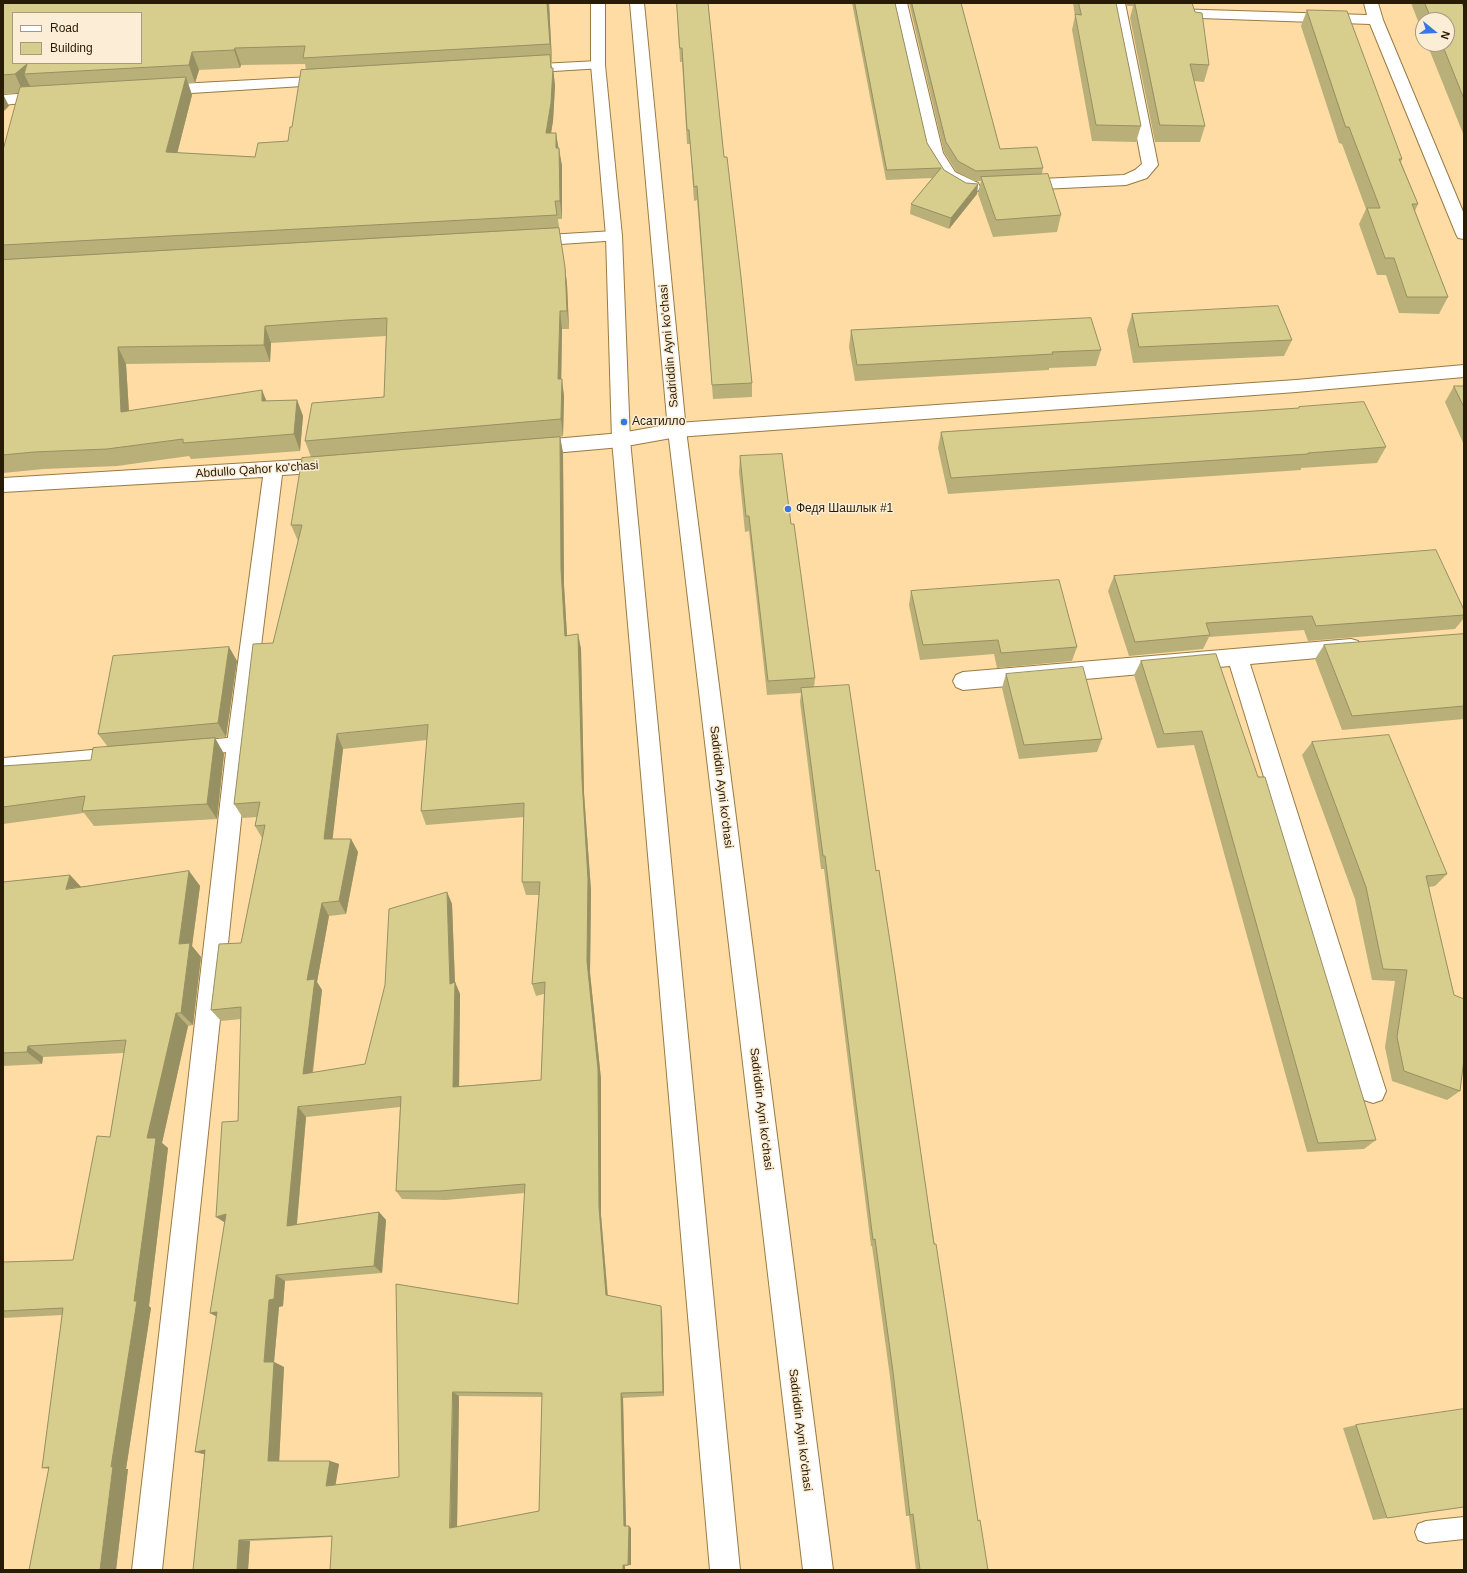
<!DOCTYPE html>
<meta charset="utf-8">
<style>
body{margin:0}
#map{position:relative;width:1467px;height:1573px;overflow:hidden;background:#ffdca3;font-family:Helvetica,sans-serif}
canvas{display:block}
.frame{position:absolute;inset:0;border:4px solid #291c05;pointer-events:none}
.legend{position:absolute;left:12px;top:12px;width:130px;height:52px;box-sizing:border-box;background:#fbedd6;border:1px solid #a79982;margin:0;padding:5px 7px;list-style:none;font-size:12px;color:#291c05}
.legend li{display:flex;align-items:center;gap:8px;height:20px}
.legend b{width:20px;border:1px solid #a79982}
.north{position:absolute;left:1415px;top:12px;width:40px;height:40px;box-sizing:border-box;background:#fbedd6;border:1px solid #a79982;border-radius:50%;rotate:108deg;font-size:11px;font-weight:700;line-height:16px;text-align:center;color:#291c05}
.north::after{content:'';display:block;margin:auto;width:14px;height:18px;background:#3677e5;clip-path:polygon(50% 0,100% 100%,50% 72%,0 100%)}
</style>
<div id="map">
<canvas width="1467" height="1573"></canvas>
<div class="frame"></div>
<ul class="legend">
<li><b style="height:5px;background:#fff"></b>Road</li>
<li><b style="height:11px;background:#d7cd8d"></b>Building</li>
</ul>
<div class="north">N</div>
</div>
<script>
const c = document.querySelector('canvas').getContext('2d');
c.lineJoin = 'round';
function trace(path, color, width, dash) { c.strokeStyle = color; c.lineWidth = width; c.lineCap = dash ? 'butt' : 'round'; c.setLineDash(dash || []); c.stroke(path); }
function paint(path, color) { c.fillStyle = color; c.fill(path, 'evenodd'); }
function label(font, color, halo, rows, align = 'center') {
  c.font = font + ' Helvetica,sans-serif'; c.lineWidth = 3; c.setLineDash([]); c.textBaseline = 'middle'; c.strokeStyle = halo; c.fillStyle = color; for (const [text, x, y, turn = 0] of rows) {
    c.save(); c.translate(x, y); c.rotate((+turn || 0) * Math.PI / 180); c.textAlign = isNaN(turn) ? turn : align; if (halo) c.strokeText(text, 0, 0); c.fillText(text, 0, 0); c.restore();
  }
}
const service = new Path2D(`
 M238,737L244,739L246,744L244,749L238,751L196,755L190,753L188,748L190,743L196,741Z
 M114,748L120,750L122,755L120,760L114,762L3,772V758Z
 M1464,1517V1539L1426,1543L1418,1540L1415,1532L1418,1524L1426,1521Z`);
const minor = new Path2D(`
 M893,3H907L943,153L955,172L978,183L980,187L978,191L972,192L966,191L943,179L927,153Z
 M1111,3H1125L1158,165L1147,178L1126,185L1021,190L1015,189L1013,185L1015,181L1021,180L1124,175L1135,170L1142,164Z
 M1364,3H1378L1383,20L1464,214V239L1458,238L1456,234L1370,24L1172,17L1167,16L1165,13L1167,10L1172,9L1367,15Z
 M598,61L603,62L605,65L603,68L521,73L516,72L514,69L516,66L521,65Z
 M329,76L334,78L337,81L334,84L160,95L155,93L152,90L155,87L160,85Z
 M46,92L51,94L54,97L51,100L3,105V95Z
 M614,231L620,232L622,236L620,240L531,246L525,245L523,241L525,237L531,236Z
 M1464,365V377L1296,392L677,437L621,447L531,455L524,453L522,448L524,443L531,441L621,433L677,423L1296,380Z
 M331,458L338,460L340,465L338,470L331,472L282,475L249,744L162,1570H132L227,744L263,477L3,492V478Z
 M1351,639L1358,641L1361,647L1358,653L1351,655L1250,664L1386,1091L1382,1100L1373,1103L1364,1100L1360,1091L1230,666L963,690L956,687L953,681L956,675L963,672Z`);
const secondary = new Path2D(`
 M591,3H605V65L622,236L630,440L740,1570H710L612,440L606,236L591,65Z
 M630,3H644L686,430L833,1570H803L668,430Z`);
trace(service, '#997a43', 2);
trace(minor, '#997a43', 2);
trace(secondary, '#997a43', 2);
paint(service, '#fff');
paint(minor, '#fff');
paint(secondary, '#fff');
paint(new Path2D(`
 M3,3H549L552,62H551L552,68H553L555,86L553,121L551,133H556L558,148L562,166V219H558L567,284L569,329H562L561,379L564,396L563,436L560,437L563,453L564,585L567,636L578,634L581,649L584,793L591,891L590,973L601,1079V1215L608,1296L662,1312L664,1396L623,1398L626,1526L631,1528V1565L625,1566L332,1537L250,1541L248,1570H193L204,1455L216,1316L210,1313L225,1223L238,1121L241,1019L221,1021L211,1010L241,943L262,838L255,826L257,817L243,818L234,804L298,541L291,525L311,457L305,441L384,397L386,336L271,343L270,362L126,364L129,411L267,401L297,400L303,416L300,451L191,459L189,456L117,466L44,469L3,473V150L19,93L3,94ZM305,64L306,70L292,127L288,141L255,157L177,153L192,95L188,83H195L199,70L240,68L241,65ZM427,740L421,811L426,825L524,817L522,882L526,895H539L532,984L536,996L544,994L541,1080L459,1086L460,994L455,982L452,904L447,892L365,1064L313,1073L322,990L317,982L329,916L346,914L358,852L351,839H332L343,749ZM400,1107L396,1191L402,1199L446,1200L525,1193L518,1304L396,1284L399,1477L335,1485L339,1464L330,1461H279L284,1367L274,1362L279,1307L283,1306L285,1281L382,1273L386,1220L379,1212L297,1224L306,1117ZM459,1396L542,1397L539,1511L457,1527Z
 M677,3H708L724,157L752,383V397L713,399L697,200L694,201L690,144H687L682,62H680Z
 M852,3H895L927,143L944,170L966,183L978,184L977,194L949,229L910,214L911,204L932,178L886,180Z
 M909,3H961L1000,149L1043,168L1042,174L1061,215L1057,232L993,237L978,194L981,181H974L956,171L944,152Z
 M1073,3H1116L1141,126L1136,142L1092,141L1072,30L1075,16Z
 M1126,3H1192L1209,65L1204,82L1194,81L1205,126L1200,142H1155L1130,18L1133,6H1127Z
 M1411,3H1462L1464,9V136L1427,44H1447V20H1423V34Z
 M1307,10L1402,159L1401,162L1418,204L1415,211L1448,297L1439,314L1399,313L1386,275H1377L1359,224L1366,209L1342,144L1339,143L1301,26Z
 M1132,314L1292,340L1284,356L1133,363L1127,330Z
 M851,330L1101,350L1096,366L1049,368V370L855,381L849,347Z
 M1454,386H1464V445L1445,402Z
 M1299,407L1386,447L1377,463L1301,468V470L948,494L938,448L941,432L1298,408Z
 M740,456L791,524L815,678L814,688L876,871L978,1521L988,1570H916L909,1516H906L890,1377L872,1246H871L824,869H821L800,702L801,693L767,695L749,531L745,532L739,472Z
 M1114,576L1464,610V618L1455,629L1308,641L1304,630L1209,637L1203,649L1129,656L1108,591Z
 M911,591L1077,647L1072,661L997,668L994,654L920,660L909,605Z
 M1464,634V719L1342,730L1315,659L1324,645Z
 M229,647L237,661L226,737L215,738L224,754L217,819L94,826L84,813L3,824V766L91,760L108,747L98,734Z
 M1216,654L1376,1140L1364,1149L1307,1152L1194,745L1157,748L1134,675L1141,661Z
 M1006,674L1102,739L1097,752L1019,759L1002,688Z
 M1312,742L1447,874L1435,886L1429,887L1460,1091L1447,1100L1392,1081L1385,1047L1395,981L1372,980L1355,899L1302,755Z
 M189,871L200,886L192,946L201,957L193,1025L188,1026L162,1143L168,1148L149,1306L151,1308L126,1469H128L116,1570H29L49,1469L42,1468L62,1315L3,1318V1262L73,1260L110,1137L124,1053L43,1057L42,1064L3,1066V882L70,875L81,887Z
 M1356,1425L1387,1518L1373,1520L1343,1428Z`), '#b9b079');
paint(new Path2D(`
 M547,3H549L552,62L550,44Z
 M235,48L241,65L240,68L234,50Z
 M192,52L199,70L195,83L189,65Z
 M550,55L552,73L553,68L555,86L553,121L548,151L546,133L551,68Z
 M27,64L24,74L30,86L23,92L15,74Z
 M186,77L192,95L173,170L166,152Z
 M3,94L9,106L3,112Z
 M556,133L559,151L556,148Z
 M559,148L562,166V219L560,201Z
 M978,184L977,194L949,229L951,218Z
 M565,267L567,284L569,329L567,311Z
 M560,311L562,329L561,396L558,379Z
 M265,326L271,343L270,362L264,345Z
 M118,347L126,364L130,429L121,412Z
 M562,379L564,396L563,436L561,419Z
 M262,390L269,407L262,401Z
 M297,400L303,416L300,451L294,434Z
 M560,437L563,453L564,585L568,652L565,636L561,569Z
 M578,634L581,649L584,793L591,891L590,973L601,1079V1215L608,1301L606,1295L599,1207L587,961Z
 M229,647L237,661L226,737L218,723Z
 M337,734L343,749L331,853L324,839Z
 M215,738L224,754L217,819L207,804Z
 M351,839L358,852L346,914L339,901Z
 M189,871L200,886L192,946L201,957L193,1025L181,1013L179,944Z
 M70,875L83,889H66Z
 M447,892L452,904L455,985V982L460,994L459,1097L453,1087Z
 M322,903L329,916L317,982L322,990L311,1084L303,1074L307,980Z
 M176,1013L188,1026L162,1143L168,1148L149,1306L151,1308L126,1469H128L116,1570H100L111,1467L147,1138Z
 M28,1046L43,1057L42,1064L27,1052Z
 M298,1107L306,1117L296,1233L287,1226Z
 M379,1212L386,1220L382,1273L374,1266Z
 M226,1214L227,1224L216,1217Z
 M276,1275L285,1281L283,1306L279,1307L274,1362L284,1367L279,1464L268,1461L264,1362L269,1300Z
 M661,1306L662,1312L664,1396L663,1392Z
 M217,1312L221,1319L210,1313Z
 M453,1392L459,1396L457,1529L450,1528Z
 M621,1393L623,1398L626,1528L624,1526Z
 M205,1450L207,1455L195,1452Z
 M330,1461L339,1464L335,1488L326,1486Z
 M629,1526L631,1528V1565H628Z
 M239,1540L250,1541L248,1570H237Z
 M623,1565L625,1566V1570H623Z`), '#969063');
const building = new Path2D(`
 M3,3H547L550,44L303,58L305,46L235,48L234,50L192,52L189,65L24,74L27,64L15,74L3,75ZM13,13H141V63H13Z
 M677,3H708L724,157H727L741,277L752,383L712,385L697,186L694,187L689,130H687L682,48H680Z
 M855,3H895L927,143L944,170L966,183L978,184L951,218L911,204L941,168L887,170Z
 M912,3H961L1000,149L1037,147L1043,168L976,171L958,161L946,142Z
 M1079,3H1116L1141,126L1096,125L1075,14L1081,15Z
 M1135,3H1192L1195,12L1202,13L1209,65L1190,64L1205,126L1160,125Z
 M1425,3H1462L1464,9V99L1442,44H1447V20H1432Z
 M1307,10L1347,11L1402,159H1399L1418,204H1412L1448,297H1407L1394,258H1385L1367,208H1380L1349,127H1346Z
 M550,55L551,68H553L551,103L546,133H556V148H559L560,201H555L557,215L3,245V150L20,87L186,77L166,152L255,157L258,143L288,141L290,127H292L301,70Z
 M1048,174L1061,215L996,220L981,177Z
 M559,228L565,267L567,311H560L558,379H562L561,419L305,441L312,403L384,397L387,318L348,320L265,326L264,345L118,347L121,412L262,390V401L297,400L294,434L183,443V439L107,449L34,452L3,455V260Z
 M1278,306L1292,340L1139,347L1132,314Z
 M1091,318L1101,350L1052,352L1053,354L896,363L857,365L851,330L1006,322Z
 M1454,386H1464V407Z
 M1364,402L1386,447L1308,453V454L951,478L941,432L1299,408V407Z
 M560,437L561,569L565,636L578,634L582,779L588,879L587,961L598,1069L599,1207L606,1295L661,1306L663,1392L621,1393L624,1526H629L628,1565H623V1570H330L332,1536L239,1540L237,1570H193L205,1450L195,1452L217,1312L210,1313L226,1214L216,1217L222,1122L238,1121L241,1007L211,1010L219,944L241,943L265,825L255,826L260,802L234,804L253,644L273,643L302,525H291L302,458ZM428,725L421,811L524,803L522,882H540L532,984L545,982L541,1080L453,1087L455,982L450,984L447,892L389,909L385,985L365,1064L303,1074L315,979L307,980L322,903L339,901L351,839H324L337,734ZM401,1097L396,1191H440L525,1184L518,1304L396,1284L399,1477L326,1486L330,1461H268L274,1362H264L269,1300L274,1299L276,1275L374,1266L379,1212L287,1226L298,1107ZM453,1392L542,1393L539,1511L450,1528Z
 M782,454L791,524H794L815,678L768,681L749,516H746L740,456Z
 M1436,550L1464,610V615L1316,626L1312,616L1206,623L1210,635L1135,642L1114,576Z
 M1059,580L1077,647L1001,653L998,640L923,645L911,591Z
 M1464,634V706L1352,716L1324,645Z
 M229,647L218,723L98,734L113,656Z
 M1216,654L1258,777H1265L1376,1140L1318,1143L1202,731L1164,734L1141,661Z
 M1083,667L1102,739L1024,745L1006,674Z
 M849,685L876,871L879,870L895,974L934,1244H936L956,1374L978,1521L980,1520L988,1570H920L913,1514L910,1515L893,1372L875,1239L873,1240L825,856H823L801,688Z
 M1389,735L1447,874L1426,876L1454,995L1464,999V1059L1460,1091L1404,1071L1397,1037L1407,970L1383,969L1366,887L1312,742Z
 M215,738L207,804L82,811L85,796L3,807V766L91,760L93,748Z
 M189,871L179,944L190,943L181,1013H176L147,1138H156L134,1301H137L111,1467L113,1466L100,1570H29L49,1467L42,1468L63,1308L3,1311V1262L73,1260L97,1136L110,1137L126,1040L28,1046L27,1052L3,1053V882L70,875L66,889Z
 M1464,1409V1507L1387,1518L1356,1425Z`);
paint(building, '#d7cd8d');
trace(building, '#969063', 1);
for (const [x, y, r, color] of [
 [624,422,4,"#3677e5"],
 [788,509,4,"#3677e5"]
]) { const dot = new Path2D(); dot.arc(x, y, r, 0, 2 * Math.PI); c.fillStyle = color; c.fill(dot); trace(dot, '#fbedd6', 1.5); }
label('12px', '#291c05', '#fbedd6', [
 ["Sadriddin Ayni ko'chasi",669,346,-95],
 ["Abdullo Qahor ko'chasi",257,470,-4],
 ["Sadriddin Ayni ko'chasi",721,787,83],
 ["Sadriddin Ayni ko'chasi",761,1109,83],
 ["Sadriddin Ayni ko'chasi",800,1430,83]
]);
label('12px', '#291c05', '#fbedd6', [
 ["Асатилло",632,422],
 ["Федя Шашлык #1",796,509]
], 'left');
</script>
